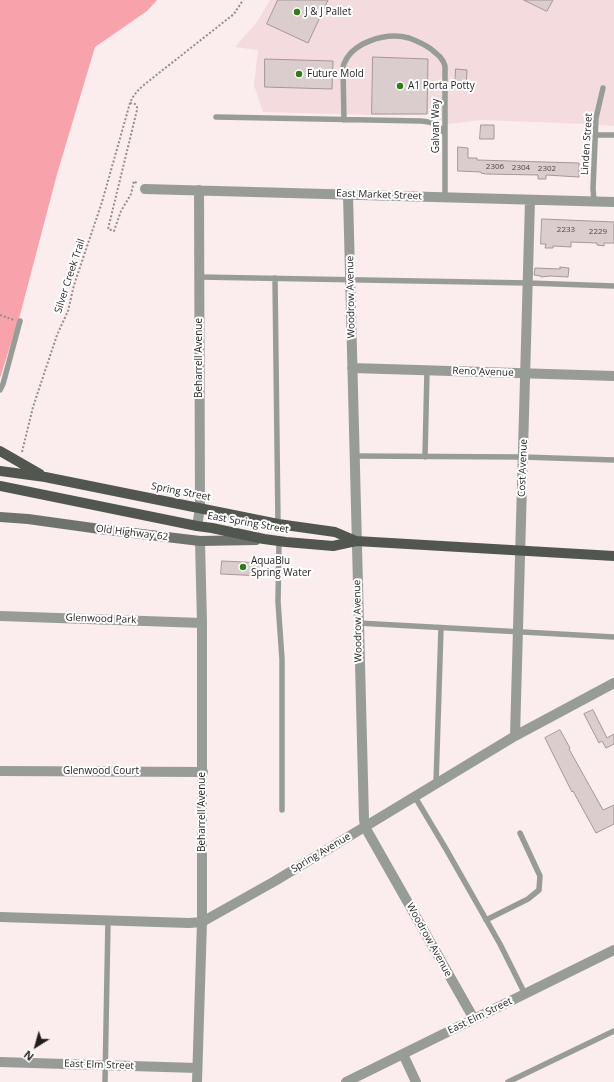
<!DOCTYPE html>
<style>
body{margin:0}
#map{position:relative;width:614px;height:1082px;overflow:hidden;background:#fbeced;font-family:"Open Sans",sans-serif}
canvas{display:block}
.north{position:absolute;left:16px;top:1026px;width:40px;height:40px;-webkit-text-stroke:3px #fff;paint-order:stroke;rotate:217deg;font-size:11px;font-weight:700;line-height:16px;text-align:center;color:#221d1d}
.north::after{content:'';display:block;margin:auto;width:14px;height:18px;background:#221d1d;clip-path:polygon(50% 0,100% 100%,50% 72%,0 100%)}
</style>
<div id="map">
<canvas width="614" height="1082"></canvas>
<div class="north">N</div>
</div>
<script>
const c = document.querySelector('canvas').getContext('2d');
c.lineJoin = 'round';
function paint(path, color) { c.fillStyle = color; c.fill(path, 'evenodd'); }
function trace(path, color, width, dash) { c.strokeStyle = color; c.lineWidth = width; c.lineCap = dash ? 'butt' : 'round'; c.setLineDash(dash || []); c.stroke(path); }
function label(font, color, halo, rows, align = 'center') {
  c.font = font + ' "Open Sans",sans-serif'; c.lineWidth = 4; c.setLineDash([]); c.textBaseline = 'middle'; c.strokeStyle = halo; c.fillStyle = color; for (const [text, x, y, turn = 0] of rows) {
    c.save(); c.translate(x, y); c.rotate((+turn || 0) * Math.PI / 180); c.textAlign = isNaN(turn) ? turn : align; if (halo) c.strokeText(text, 0, 0); c.fillText(text, 0, 0); c.restore();
  }
}
paint(new Path2D(`
 M270,0H614V126L587,124L482,120L449,124L428,114L373,115L263,112L254,85L258,50L235,47L257,22Z`), '#f4dcde');
paint(new Path2D(`
 M0,0H157L147,11L95,47L57,174L20,315L0,378Z`), '#f8a2ab');
const building = new Path2D(`
 M278,0H328L308,43L267,24Z
 M524,0H553L547,11Z
 M373,57L428,59L427,114H372Z
 M265,59L333,61L332,89L265,87Z
 M456,69L467,70L466,88L455,87Z
 M481,125H494V139H480Z
 M458,147L468,148V158H477V160L579,163V177L546,175V179H538V175L486,174L481,173V172L458,171Z
 M542,219L614,222V243H604V246L597,245V243L571,242V247L553,246V248H545L546,244H541Z
 M560,267L569,268L568,277L550,276L541,277V276L534,275L535,268L560,269Z
 M222,561L264,563L263,576L221,574Z
 M593,710L607,738L614,734V744L606,748L602,741L599,743L584,714Z
 M560,730L570,748L569,749L603,810L614,805V824L596,833L573,791L572,792L545,738Z`);
paint(building, '#dbcccd');
trace(building, '#a59798', 1);
trace(new Path2D(`
 M130,103L135,104L137,107V110L108,229L114,231L121,211L131,194L134,181L138,184
 M0,315L14,320
 M22,452L33,407L57,335L68,311L74,285L102,202L130,103C133,95 138,90 145,84L225,21L234,14L243,0`), '#968c8c', 2, [2, 2]);
trace(new Path2D(`
 M216,117L421,121C433,122 438,124 445,134
 M344,120L343,67C350,42 386,32 409,38C417,41 424,44 431,49C437,54 443,58 445,66V197
 M596,135H614
 M594,201L593,189L596,118L603,88
 M199,277L528,283L614,286
 M275,278L278,524
 M0,390L3,384L20,321
 M354,456L523,457L614,460
 M425,457L427,370
 M279,542L278,602L282,659V810
 M358,623L614,637
 M436,784L441,628
 M415,797L446,849L500,944L525,994
 M486,920L528,899L539,890L540,876L520,833
 M105,1082L108,920
 M508,1082L614,1031`), '#989c97', 5.5);
trace(new Path2D(`
 M145,189L614,202
 M348,195L364,819L365,827L474,1019
 M352,368L614,376
 M197,526L200,508L199,190
 M0,616L202,623
 M515,736L530,200
 M0,771L203,772
 M0,917L189,923L202,922L275,881L515,736L614,683
 M403,1054L416,1082
 M0,1062L197,1068
 M197,1082L202,922V623L200,541
 M346,1082L614,950`), '#989c97', 10);
trace(new Path2D(`
 M0,517L28,519L100,529L200,541L256,540`), '#6e736d', 10);
trace(new Path2D(`
 M0,451L40,474
 M0,471L45,477L278,524L335,532L356,541
 M0,486L197,526L212,528L264,539L286,542L333,546L356,541L614,556`), '#51574f', 10);
for (const [x, y, r, color] of [
 [297,12,4,"#357a1d"],
 [299,74,4,"#357a1d"],
 [400,86,4,"#357a1d"],
 [243,567,4,"#357a1d"]
]) { const dot = new Path2D(); dot.arc(x, y, r, 0, 2 * Math.PI); c.fillStyle = color; c.fill(dot); trace(dot, '#fff', 1.5); }
label('8px', '#504949', null, [
 ["2306",495,167],
 ["2304",521,168],
 ["2302",547,169],
 ["2233",566,230],
 ["2229",598,232]
]);
label('10px', '#221d1d', '#fff', [
 ["J & J Pallet",305,12],
 ["Future Mold",307,74],
 ["A1 Porta Potty",408,86],
 ["AquaBlu",251,561],
 ["Spring Water",251,573]
], 'left');
label('10px', '#221d1d', '#fff', [
 ["Galvan Way",436,126,-90],
 ["Linden Street",587,144,-86],
 ["East Market Street",379,195,2],
 ["Silver Creek Trail",70,276,-72],
 ["Woodrow Avenue",351,297,-91],
 ["Beharrell Avenue",199,358,-90],
 ["Reno Avenue",483,372,2],
 ["Cost Avenue",523,468,-88],
 ["Spring Street",181,492,11],
 ["East Spring Street",248,523,10],
 ["Old Highway 62",132,533,7],
 ["Glenwood Park",101,619,2],
 ["Woodrow Avenue",358,621,-91],
 ["Glenwood Court",101,771],
 ["Beharrell Avenue",202,812,-90],
 ["Spring Avenue",321,853,-31],
 ["Woodrow Avenue",429,940,61],
 ["East Elm Street",480,1016,-26],
 ["East Elm Street",99,1065,2]
]);
</script>
